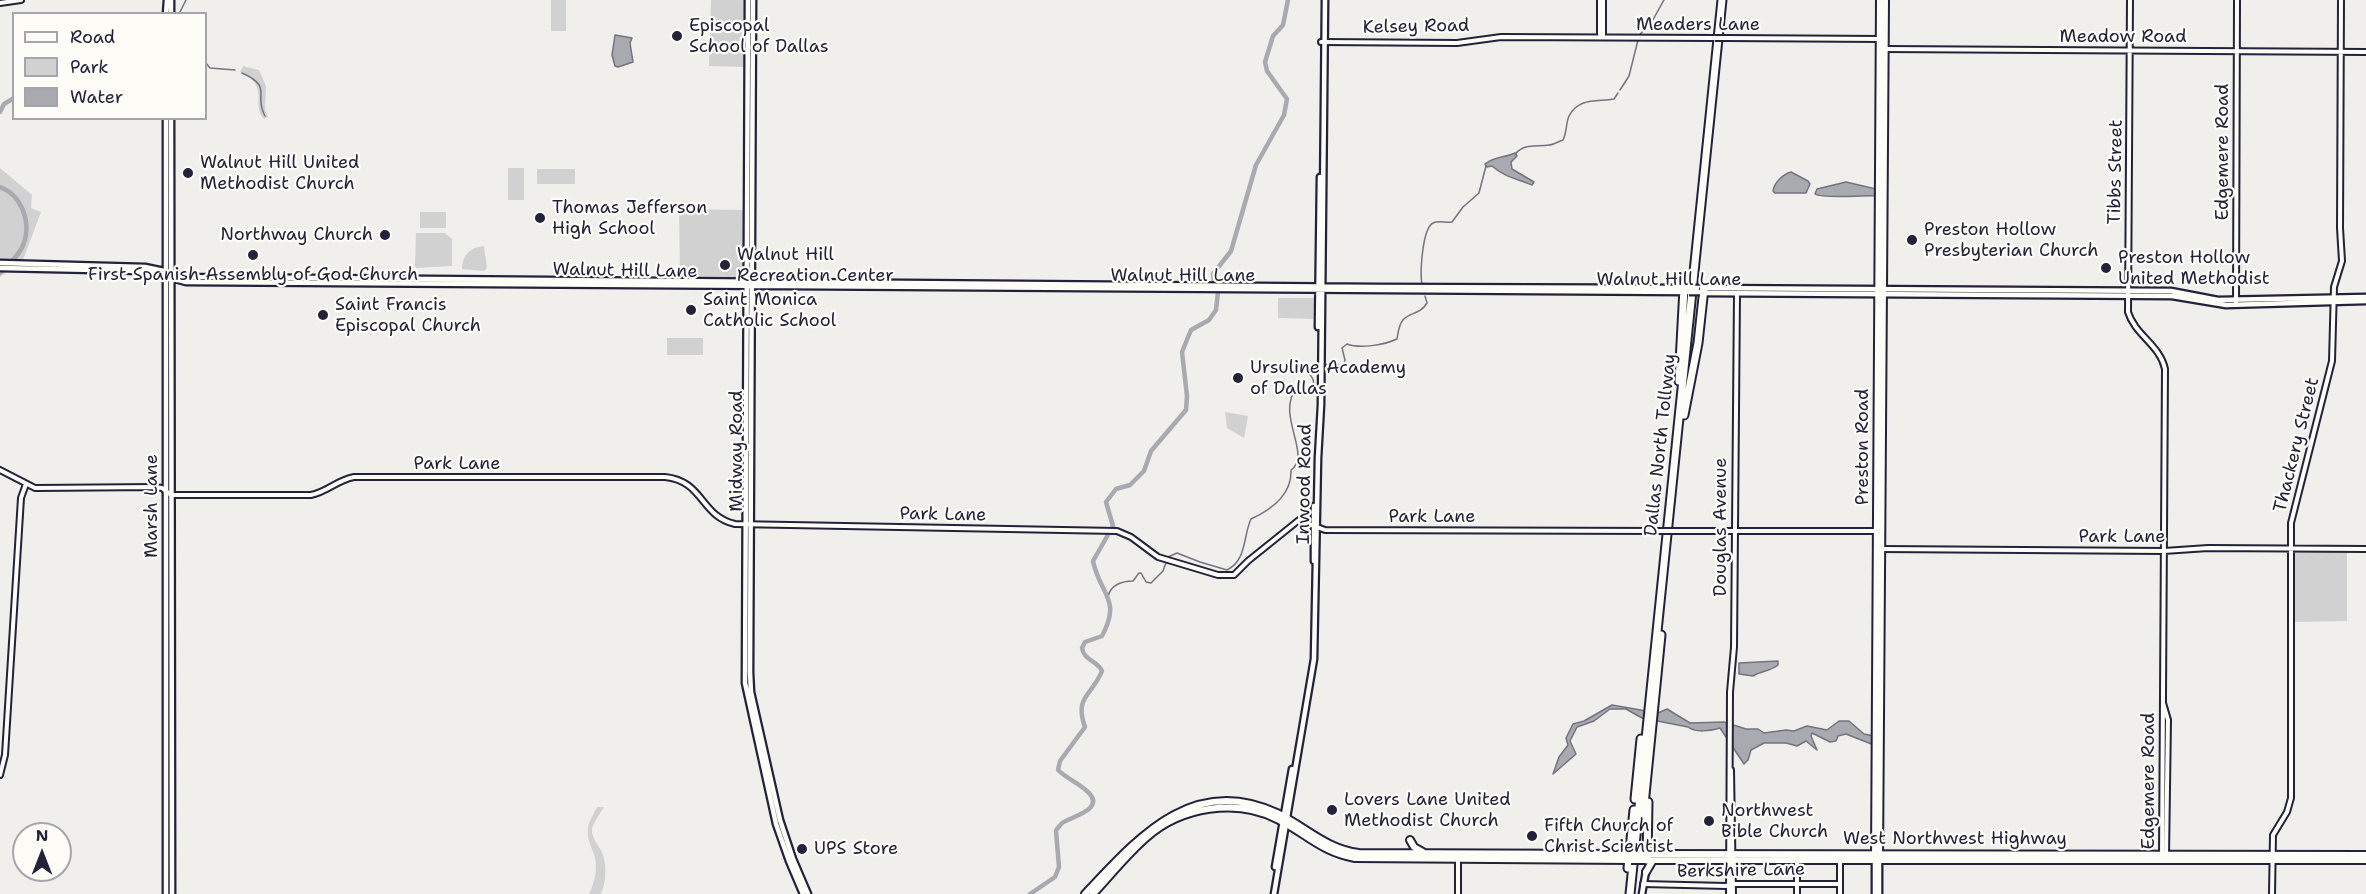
<!DOCTYPE html>
<style>
body{margin:0}
#map{position:relative;width:2366px;height:894px;overflow:hidden;background:#f0efec;font-family:"Shantell Sans",sans-serif}
canvas{display:block}
.legend{position:absolute;left:12px;top:12px;width:195px;height:108px;box-sizing:border-box;background:#fdfcf7;border:2px solid #a5a5ac;margin:0;padding:8px 10px;list-style:none;font-size:18px;color:#22223b}
.legend li{display:flex;align-items:center;gap:12px;height:30px}
.legend b{width:30px;border:2px solid #a5a5ac}
.north{position:absolute;left:12px;top:822px;width:60px;height:60px;box-sizing:border-box;background:#fdfcf7;border:2px solid #a5a5ac;border-radius:50%;rotate:0deg;font-size:16px;font-weight:700;line-height:24px;text-align:center;color:#22223b}
.north::after{content:'';display:block;margin:auto;width:21px;height:27px;background:#22223b;clip-path:polygon(50% 0,100% 100%,50% 72%,0 100%)}
</style>
<div id="map">
<canvas width="2366" height="894"></canvas>
<ul class="legend">
<li><b style="height:8px;background:#fdfcf7"></b>Road</li>
<li><b style="height:16px;background:#d2d1d1"></b>Park</li>
<li><b style="height:16px;background:#a9a9b0"></b>Water</li>
</ul>
<div class="north">N</div>
</div>
<script>
const c = document.querySelector('canvas').getContext('2d');
c.lineJoin = 'round';
function paint(path, color) { c.fillStyle = color; c.fill(path, 'evenodd'); }
function trace(path, color, width, dash) { c.strokeStyle = color; c.lineWidth = width; c.lineCap = dash ? 'butt' : 'round'; c.setLineDash(dash || []); c.stroke(path); }
function label(font, color, halo, rows, align = 'center') {
  c.font = font + ' "Shantell Sans",sans-serif'; c.lineWidth = 4.5; c.setLineDash([]); c.textBaseline = 'middle'; c.strokeStyle = halo; c.fillStyle = color; for (const [text, x, y, turn = 0] of rows) {
    c.save(); c.translate(x, y); c.rotate((+turn || 0) * Math.PI / 180); c.textAlign = isNaN(turn) ? turn : align; if (halo) c.strokeText(text, 0, 0); c.fillText(text, 0, 0); c.restore();
  }
}
paint(new Path2D(`
 M551,0H566V31H551Z
 M711,0H745L744,67L709,66Z
 M243,66L259,70L266,86L265,110L268,117L264,119C253,107 264,93 253,81C250,77 244,75 240,72Z
 M0,168L32,195L31,208L41,212L23,260L0,277Z
 M508,168H524V200H508Z
 M537,169H575V184H537Z
 M679,209L745,210L744,279L680,278Z
 M420,212H446V228H420Z
 M416,233H445L452,239V266L416,268L415,266Z
 M484,246L487,268L484,271L462,269C462,255 471,247 484,246Z
 M1278,298H1314L1313,319L1278,318Z
 M667,338H703V355H667Z
 M1225,412L1248,416L1244,438L1227,428Z
 M2293,550H2347V621L2294,622Z
 M597,807H604C600,814 594,821 592,829C591,839 600,846 603,855C607,868 606,882 601,894H589C595,881 599,866 593,852C590,844 587,838 588,829C588,822 594,814 597,807Z`), '#d2d1d1');
const water = new Path2D(`
 M615,35L632,38L630,43L633,62L618,67L615,66L612,55Z
 M1515,153L1517,156L1511,162L1512,169L1534,182L1532,185C1518,179 1504,177 1492,166L1487,167L1485,164C1495,156 1504,158 1515,153Z
 M1791,172L1808,181L1810,184L1806,193H1775L1773,191C1774,183 1783,174 1791,172Z
 M1846,182L1876,189V196C1864,195 1822,199 1815,194L1817,189Z
 M1778,661V665C1771,671 1761,671 1753,676L1739,674V663Z
 M1612,705L1658,713L1667,709L1690,723L1724,722L1746,729H1758L1764,733L1786,730L1794,731L1807,726L1827,730L1839,721H1849L1864,734L1874,736V745L1846,734L1838,736L1836,741L1830,742L1812,733L1811,736L1817,750L1806,741L1797,746L1786,743H1764L1751,750L1748,760L1744,764L1720,728C1711,731 1695,733 1688,727L1642,718L1626,709H1610L1594,721L1577,727L1570,741L1576,754L1553,774L1559,757L1568,745L1566,738L1573,724L1584,721Z`);
paint(water, '#a9a9b0');
trace(water, '#737381', 1.5);
trace(new Path2D(`
 M179,14L186,0
 M1639,35L1650,25L1664,0
 M206,63L210,68L235,70
 M242,73C274,87 253,95 265,116
 M1620,90L1629,76L1638,40
 M1515,154C1525,143 1536,147 1549,145C1553,145 1559,141 1563,140C1567,132 1566,122 1569,116C1579,97 1598,102 1614,99L1618,93
 M1422,285C1420,273 1422,229 1433,223C1438,220 1446,223 1452,222L1463,207L1479,193L1486,166
 M1324,365L1333,363L1343,366L1345,360L1342,348L1347,344C1360,349 1384,345 1397,339C1398,333 1399,324 1403,320C1409,312 1420,315 1427,303L1425,296
 M1108,597C1110,585 1122,581 1133,581L1139,573H1141L1146,582L1151,583L1163,571L1168,557L1177,553L1200,562L1227,570C1247,560 1243,536 1251,519C1273,509 1292,494 1291,470C1312,455 1277,417 1295,390L1312,391C1315,382 1314,378 1307,372L1317,365`), '#737381', 1.5);
trace(new Path2D(`
 M0,112L4,104L14,98
 M0,187C22,195 31,222 24,243C20,255 8,265 0,273
 M1214,283L1213,274L1231,251L1256,165L1284,115L1287,99L1267,71L1265,62L1273,36L1283,25L1288,0
 M1030,894L1055,877L1059,867L1056,831C1056,830 1061,824 1062,823C1070,817 1105,810 1089,793C1081,784 1067,779 1058,770L1060,761L1085,727C1074,696 1092,696 1102,671C1097,660 1084,661 1082,648L1085,642L1102,636C1122,599 1100,595 1093,561L1113,526L1106,502L1116,489L1130,485L1144,471L1151,451L1186,410L1187,396L1182,352L1191,330L1209,320L1216,310L1218,292`), '#a9a9b0', 4.5);
const tertiary = new Path2D(`
 M1600,0V34L1602,37
 M2130,0L2128,312C2135,335 2160,345 2165,369L2162,857
 M0,3L21,0
 M1603,37V0
 M1726,38L1881,39
 M1321,42L1457,43L1501,37L1715,38
 M1884,49L2366,52
 M2236,302L2237,0
 M0,470L35,488L155,487L162,488L171,495H311C327,492 337,480 354,477H665C704,481 700,516 735,524L1117,531L1131,537L1158,557L1218,575H1234L1248,561L1299,520L1325,530L1661,531
 M1678,531H1879
 M1881,549L2164,551L2208,548L2366,549
 M2163,703L2168,720L2166,856
 M1731,770L1733,894
 M0,775L5,755L21,498L26,484
 M1643,884L1726,886L1733,884H1840
 M1458,894V859
 M1729,894L1730,692L1734,647L1737,293
 M1797,894V860
 M1840,894V859
 M2272,894L2273,835L2287,812L2291,798V523L2332,361L2334,287L2342,261L2340,228L2341,0`);
const secondary = new Path2D(`
 M748,0L745,683L776,824L789,861L803,894
 M753,0L750,672L751,692L780,820L793,859L808,894
 M166,14L167,0
 M171,14V0
 M166,118V894
 M171,118L172,894
 M0,263L145,267L193,277L1376,287L1686,288
 M0,268L144,271L186,282C686,283 1186,291 1686,292
 M1697,288L2171,291L2218,300L2366,297
 M1702,293L2172,296L2226,305L2366,301
 M1318,327L1320,177
 M1314,561V506
 M1875,859V894
 M1275,867L1292,769
 M1274,894L1314,659L1318,458L1321,405L1325,0
 M1642,894L1646,871
 M1879,894V859`);
const primary = new Path2D(`
 M1410,840L1414,847L1423,852
 M1645,854L2366,855
 M1875,859L1880,0
 M1879,859L1885,0
 M1645,860H2366
 M1646,872L1653,860
 M1085,894C1137,839 1192,773 1277,813C1306,827 1326,849 1359,853L1631,854
 M1093,894C1111,875 1127,854 1147,837C1181,807 1236,798 1277,819C1306,833 1321,852 1355,858L1631,860`);
const motorway = new Path2D(`
 M1679,381L1684,288
 M1684,415L1698,343L1704,288
 M1635,799L1641,739
 M1643,815L1661,635
 M1647,860L1648,802
 M1628,868L1634,810
 M1630,894L1722,0`);
trace(tertiary, '#22223b', 8);
trace(secondary, '#22223b', 9);
trace(primary, '#22223b', 10);
trace(motorway, '#22223b', 11);
trace(tertiary, '#fdfcf7', 4);
trace(secondary, '#fdfcf7', 4.5);
trace(primary, '#fdfcf7', 6);
trace(motorway, '#fdfcf7', 7);
const tertiaryBridge = new Path2D(`
 M1715,38H1726
 M1661,531H1678`);
const secondaryBridge = new Path2D(`
 M1689,288H1697
 M1689,292H1700`);
const primaryBridge = new Path2D(`
 M1631,854H1645
 M1631,860H1645`);
trace(tertiaryBridge, '#22223b', 8, []);
trace(secondaryBridge, '#22223b', 9, []);
trace(primaryBridge, '#22223b', 10, []);
trace(tertiaryBridge, '#fdfcf7', 4);
trace(secondaryBridge, '#fdfcf7', 4.5);
trace(primaryBridge, '#fdfcf7', 6);
for (const [x, y, r, color] of [
 [677,36,6,"#22223b"],
 [188,173,6,"#22223b"],
 [540,218,6,"#22223b"],
 [385,235,6,"#22223b"],
 [1912,240,6,"#22223b"],
 [253,255,6,"#22223b"],
 [725,265,6,"#22223b"],
 [2106,268,6,"#22223b"],
 [691,310,6,"#22223b"],
 [323,315,6,"#22223b"],
 [1238,378,6,"#22223b"],
 [1332,810,6,"#22223b"],
 [1709,821,6,"#22223b"],
 [1532,836,6,"#22223b"],
 [802,849,6,"#22223b"]
]) { const dot = new Path2D(); dot.arc(x, y, r, 0, 2 * Math.PI); c.fillStyle = color; c.fill(dot); trace(dot, '#fdfcf7', 2); }
label('18px', '#22223b', '#fdfcf7', [
 ["Meaders Lane",1698,25],
 ["Kelsey Road",1416,27,-1],
 ["Meadow Road",2123,37],
 ["Edgemere Road",2223,152,-90],
 ["Tibbs Street",2116,172,-89],
 ["Walnut Hill Lane",625,271,1],
 ["Walnut Hill Lane",1183,276],
 ["Walnut Hill Lane",1669,280],
 ["Dallas North Tollway",1661,445,-84],
 ["Thackery Street",2297,445,-76],
 ["Preston Road",1863,447,-90],
 ["Midway Road",737,451,-90],
 ["Park Lane",457,464],
 ["Inwood Road",1305,484,-89],
 ["Marsh Lane",152,506,-90],
 ["Park Lane",943,515,1],
 ["Park Lane",1432,517],
 ["Douglas Avenue",1721,527,-90],
 ["Park Lane",2122,537],
 ["Edgemere Road",2149,781,-90],
 ["West Northwest Highway",1955,839],
 ["Berkshire Lane",1741,871,-1]
]);
label('18px', '#22223b', '#fdfcf7', [
 ["Episcopal",689,26],
 ["School of Dallas",689,47],
 ["Walnut Hill United",200,163],
 ["Methodist Church",200,184],
 ["Thomas Jefferson",552,208],
 ["High School",552,229],
 ["Preston Hollow",1924,230],
 ["Presbyterian Church",1924,251],
 ["Northway Church",373,235,"right"],
 ["Walnut Hill",737,255],
 ["Recreation Center",737,276],
 ["Preston Hollow",2118,258],
 ["United Methodist",2118,279],
 ["First Spanish Assembly of God Church",253,275,"center"],
 ["Saint Monica",703,300],
 ["Catholic School",703,321],
 ["Saint Francis",335,305],
 ["Episcopal Church",335,326],
 ["Ursuline Academy",1250,368],
 ["of Dallas",1250,389],
 ["Lovers Lane United",1344,800],
 ["Methodist Church",1344,821],
 ["Northwest",1721,811],
 ["Bible Church",1721,832],
 ["Fifth Church of",1544,826],
 ["Christ Scientist",1544,847],
 ["UPS Store",814,849]
], 'left');
</script>
